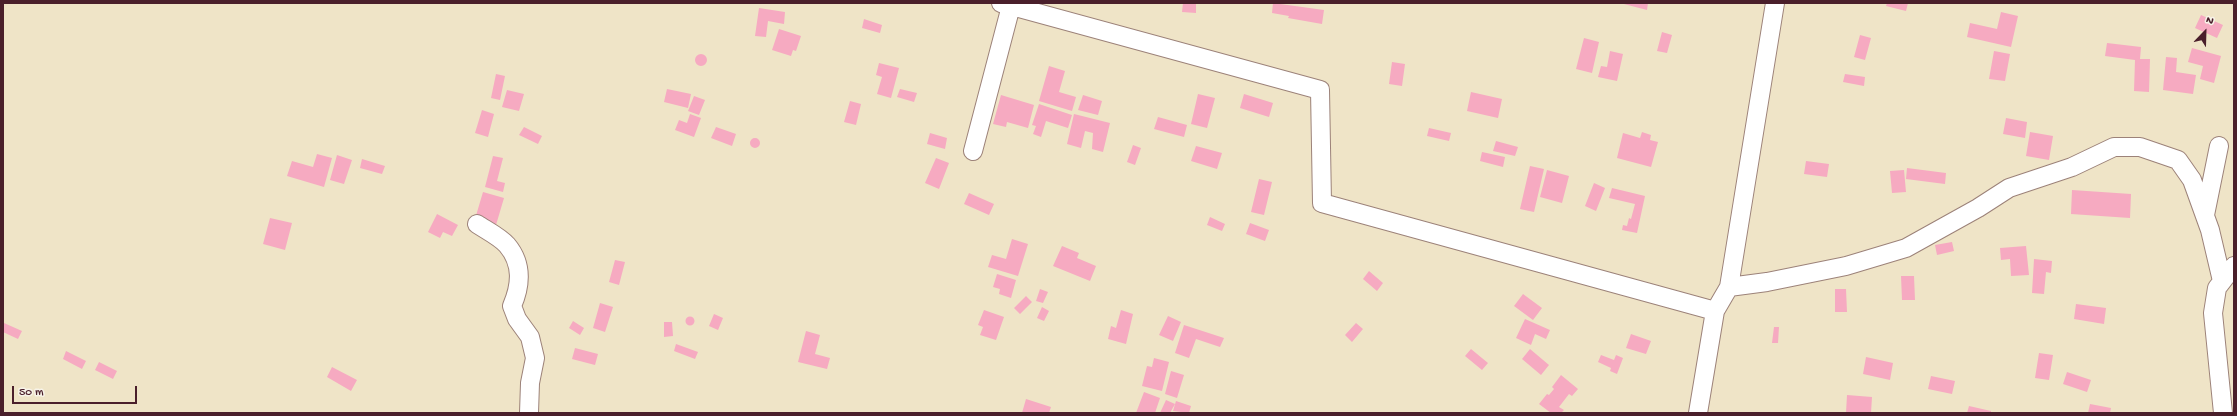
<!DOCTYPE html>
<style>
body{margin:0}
#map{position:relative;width:2237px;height:416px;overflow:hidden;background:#efe4c7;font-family:"Gochi Hand",sans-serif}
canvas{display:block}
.frame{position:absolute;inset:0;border:4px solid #4a1f2b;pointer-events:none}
.north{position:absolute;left:2185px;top:12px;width:40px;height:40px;-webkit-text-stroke:3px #f7f3e8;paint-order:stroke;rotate:23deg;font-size:11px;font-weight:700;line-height:16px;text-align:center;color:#4a1f2b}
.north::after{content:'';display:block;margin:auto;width:14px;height:18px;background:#4a1f2b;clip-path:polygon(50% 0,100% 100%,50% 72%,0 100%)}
.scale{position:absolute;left:12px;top:386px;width:125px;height:18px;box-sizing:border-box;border:2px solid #4a1f2b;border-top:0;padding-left:5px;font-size:12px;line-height:14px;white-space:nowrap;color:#4a1f2b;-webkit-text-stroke:3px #f7f3e8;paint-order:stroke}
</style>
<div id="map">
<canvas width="2237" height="416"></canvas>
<div class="frame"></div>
<div class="north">N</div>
<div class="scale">50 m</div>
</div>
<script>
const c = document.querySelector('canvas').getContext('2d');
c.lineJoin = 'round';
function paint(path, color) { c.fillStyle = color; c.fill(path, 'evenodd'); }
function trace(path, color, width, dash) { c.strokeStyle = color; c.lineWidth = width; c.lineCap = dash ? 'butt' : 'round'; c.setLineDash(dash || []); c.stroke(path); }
paint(new Path2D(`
 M1183,3H1196V13L1182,12Z
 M1273,3L1324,10L1322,24L1288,18L1289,16L1272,13Z
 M1620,3H1648L1647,10Z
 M1887,3H1908L1906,11L1886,6Z
 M759,8L785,12L784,24L768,21L766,37L755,36Z
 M2001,12L2018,16L2011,47L1967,37L1970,23L1997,29Z
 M2201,15L2223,25L2217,38L2195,28Z
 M864,19L882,25L880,33L862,28Z
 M779,29L801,36L796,51L793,50L791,56L772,50Z
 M1662,32L1672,35L1667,53L1657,51Z
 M1860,35L1871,38L1865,60L1854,57Z
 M1584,38L1599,42L1592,73L1576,69Z
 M2107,43L2141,47L2140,59H2150L2149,92L2134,91L2135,60L2105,56Z
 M2192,48L2221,56L2214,83L2200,79L2203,66L2188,62Z
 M1610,51L1623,54L1617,81L1598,77L1601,66L1607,67Z
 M1994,51L2010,54L2005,81L1989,79Z
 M695 60a6 6 0 1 1 12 0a6 6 0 1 1-12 0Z
 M2166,57L2177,58L2176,72L2196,75L2193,94L2163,90Z
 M1392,62L1405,64L1402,86L1389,84Z
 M879,63L899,68L891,98L877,94L882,77L876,75Z
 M1049,66L1065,71L1059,92L1076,97L1072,111L1039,101Z
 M496,74L505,76L500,100L491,98Z
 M1845,74L1865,77L1864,86L1843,82Z
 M667,89L691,94L688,108L664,102Z
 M900,89L917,93L914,102L897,97Z
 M507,90L524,94L519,111L502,107Z
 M1471,92L1502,99L1498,118L1467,111Z
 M1198,94L1215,98L1207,128L1191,124Z
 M1244,94L1273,103L1269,117L1240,108Z
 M1001,95L1034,105L1028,128L1007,122L1006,127L993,124Z
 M1083,95L1102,101L1098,115L1078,110Z
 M694,96L705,100L699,115L688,111Z
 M850,101L861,104L856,125L844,122Z
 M1039,104L1072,115L1068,128L1046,121L1041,137L1033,134L1036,126L1032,125Z
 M482,110L494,114L488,137L475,133Z
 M690,114L701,118L694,137L675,130L679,120L687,123Z
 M1074,114L1110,123L1103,152L1092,149L1093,133L1085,131L1081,148L1067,144Z
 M1158,117L1187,125L1184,137L1154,129Z
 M2006,118L2027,122L2025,138L2003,134Z
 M524,127L542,136L538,144L519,135Z
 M716,127L736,134L732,146L711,138Z
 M1429,128L1451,133L1449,141L1427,136Z
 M1642,132L1651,135L1650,140L1658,142L1651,167L1617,158L1623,133L1640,138Z
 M2030,132L2053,136L2049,160L2026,156Z
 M930,133L947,138L945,149L927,144Z
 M750 143a5 5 0 1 1 10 0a5 5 0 1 1-10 0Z
 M1496,141L1518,147L1515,156L1493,151Z
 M1133,145L1141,148L1135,165L1127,162Z
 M1196,146L1222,153L1217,169L1191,161Z
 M1482,152L1505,157L1503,167L1480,161Z
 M317,154L332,158L324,187L287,176L292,161L313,167Z
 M337,155L352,160L344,184L330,180Z
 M493,156L503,158L497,181L505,183L503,192L485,187Z
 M936,158L949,163L939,189L925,183Z
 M362,159L385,166L382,174L360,168Z
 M1806,161L1829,164L1827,177L1804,174Z
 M1530,166L1544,169L1534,212L1520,209Z
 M1907,168L1946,173L1945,184L1906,179Z
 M1547,170L1569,176L1562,203L1540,197Z
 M1904,170L1906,192L1892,193L1890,171Z
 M1259,179L1272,182L1264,215L1251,212Z
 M1594,183L1605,188L1596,211L1585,206Z
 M1612,188L1645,196L1637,233L1622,230L1623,225L1627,226L1629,218L1631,219L1635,204L1609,198Z
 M2072,190L2131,194L2130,218L2071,214Z
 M483,192L504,198L496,225L475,219Z
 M969,193L994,204L989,215L964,204Z
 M437,214L458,225L452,236L443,232L440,238L428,232Z
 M1210,217L1225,224L1222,231L1207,225Z
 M270,218L292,223L285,250L263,244Z
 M1250,223L1269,230L1265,241L1246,234Z
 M1012,239L1028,244L1018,276L988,267L992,255L1006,259Z
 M1952,242L1954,251L1937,255L1935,245Z
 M1062,246L1079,253L1077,258L1096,266L1090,281L1053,266Z
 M2026,246L2029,275L2011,276L2010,259L2001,260L2000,248Z
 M2034,259L2052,261L2051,273L2046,272L2044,294L2032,293Z
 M615,260L625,262L619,285L609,282Z
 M1369,271L1383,283L1377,291L1363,279Z
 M997,274L1016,280L1011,298L999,294L1000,289L993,287Z
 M1901,276H1914L1915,300H1902Z
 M1040,289L1048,292L1043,303L1036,301Z
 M1835,289H1846L1847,312H1835Z
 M1523,294L1542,308L1533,320L1514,306Z
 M1026,296L1032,302L1020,314L1014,308Z
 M600,303L613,307L605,332L593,328Z
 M2076,304L2106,308L2104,324L2074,319Z
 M1042,307L1049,311L1044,321L1037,318Z
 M984,310L1004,317L996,340L980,335L983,327L978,325Z
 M1121,310L1133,314L1126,344L1108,339L1111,326L1116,328Z
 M714,314L723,318L718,330L709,326Z
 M1168,316L1181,322L1173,341L1159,335Z
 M685.5 321a4.5 4.5 0 1 1 9 0a4.5 4.5 0 1 1-9 0Z
 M1525,319L1550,330L1546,339L1535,334L1531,345L1516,338Z
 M573,321L584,328L580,335L569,328Z
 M664,322H672L673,336L664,337Z
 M4,323L22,331L18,339L3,332Z
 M1356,323L1363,329L1352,342L1345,335Z
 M1184,325L1224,338L1220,347L1196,339L1189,358L1175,353Z
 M1774,327H1779L1778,343H1772Z
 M806,331L820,335L815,354L830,358L827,369L798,362Z
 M1631,334L1651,341L1646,354L1626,348Z
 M676,344L698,352L695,359L674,351Z
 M575,348L598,354L595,365L572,359Z
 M1471,349L1488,363L1482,370L1465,356Z
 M1530,349L1549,365L1541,375L1522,359Z
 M66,351L86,361L82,369L63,359Z
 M2039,353L2053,355L2049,380L2035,378Z
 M1601,355L1614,360L1616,355L1623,358L1617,374L1610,371L1611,368L1598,362Z
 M1866,357L1893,363L1890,380L1863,374Z
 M1154,358L1169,362L1162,391L1142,386L1147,366L1152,367Z
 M99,362L117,371L113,379L95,370Z
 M332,367L357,380L351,391L327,377Z
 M1171,371L1184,375L1177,398L1165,394Z
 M2067,372L2091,380L2087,392L2063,384Z
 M1561,375L1578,389L1572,396L1569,394L1559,407L1564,410L1561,413H1551L1539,404L1547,394L1549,395L1554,389L1552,387Z
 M1931,376L1955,381L1952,394L1928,389Z
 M1144,392L1160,398L1155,413H1136Z
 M1847,395L1872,397L1871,413H1846Z
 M1026,399L1051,407L1049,413H1022Z
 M1166,400L1175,404L1170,413H1160Z
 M1176,401L1191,406L1189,413L1173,411Z
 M2090,404L2111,408L2110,413H2088Z
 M1969,406L1991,411V413H1967Z`), '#f6aac1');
const street = new Path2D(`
 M1001,3L1320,90L1322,203L1715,311
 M973,151L1011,6
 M2205,215L2219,146
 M477,224C486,230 500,237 507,245C523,264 521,285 512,306L517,319L530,337L535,358L530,383L529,413
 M1729,287L1767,282L1846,266L1906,248L1978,208L2009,188L2072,167L2114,147H2140L2178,160L2192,180L2210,230L2222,281
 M1698,413L1715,311L1729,287L1775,3
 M2223,413L2213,313L2217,288L2234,266`);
trace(street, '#9c8279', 20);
trace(street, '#fff', 18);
</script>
